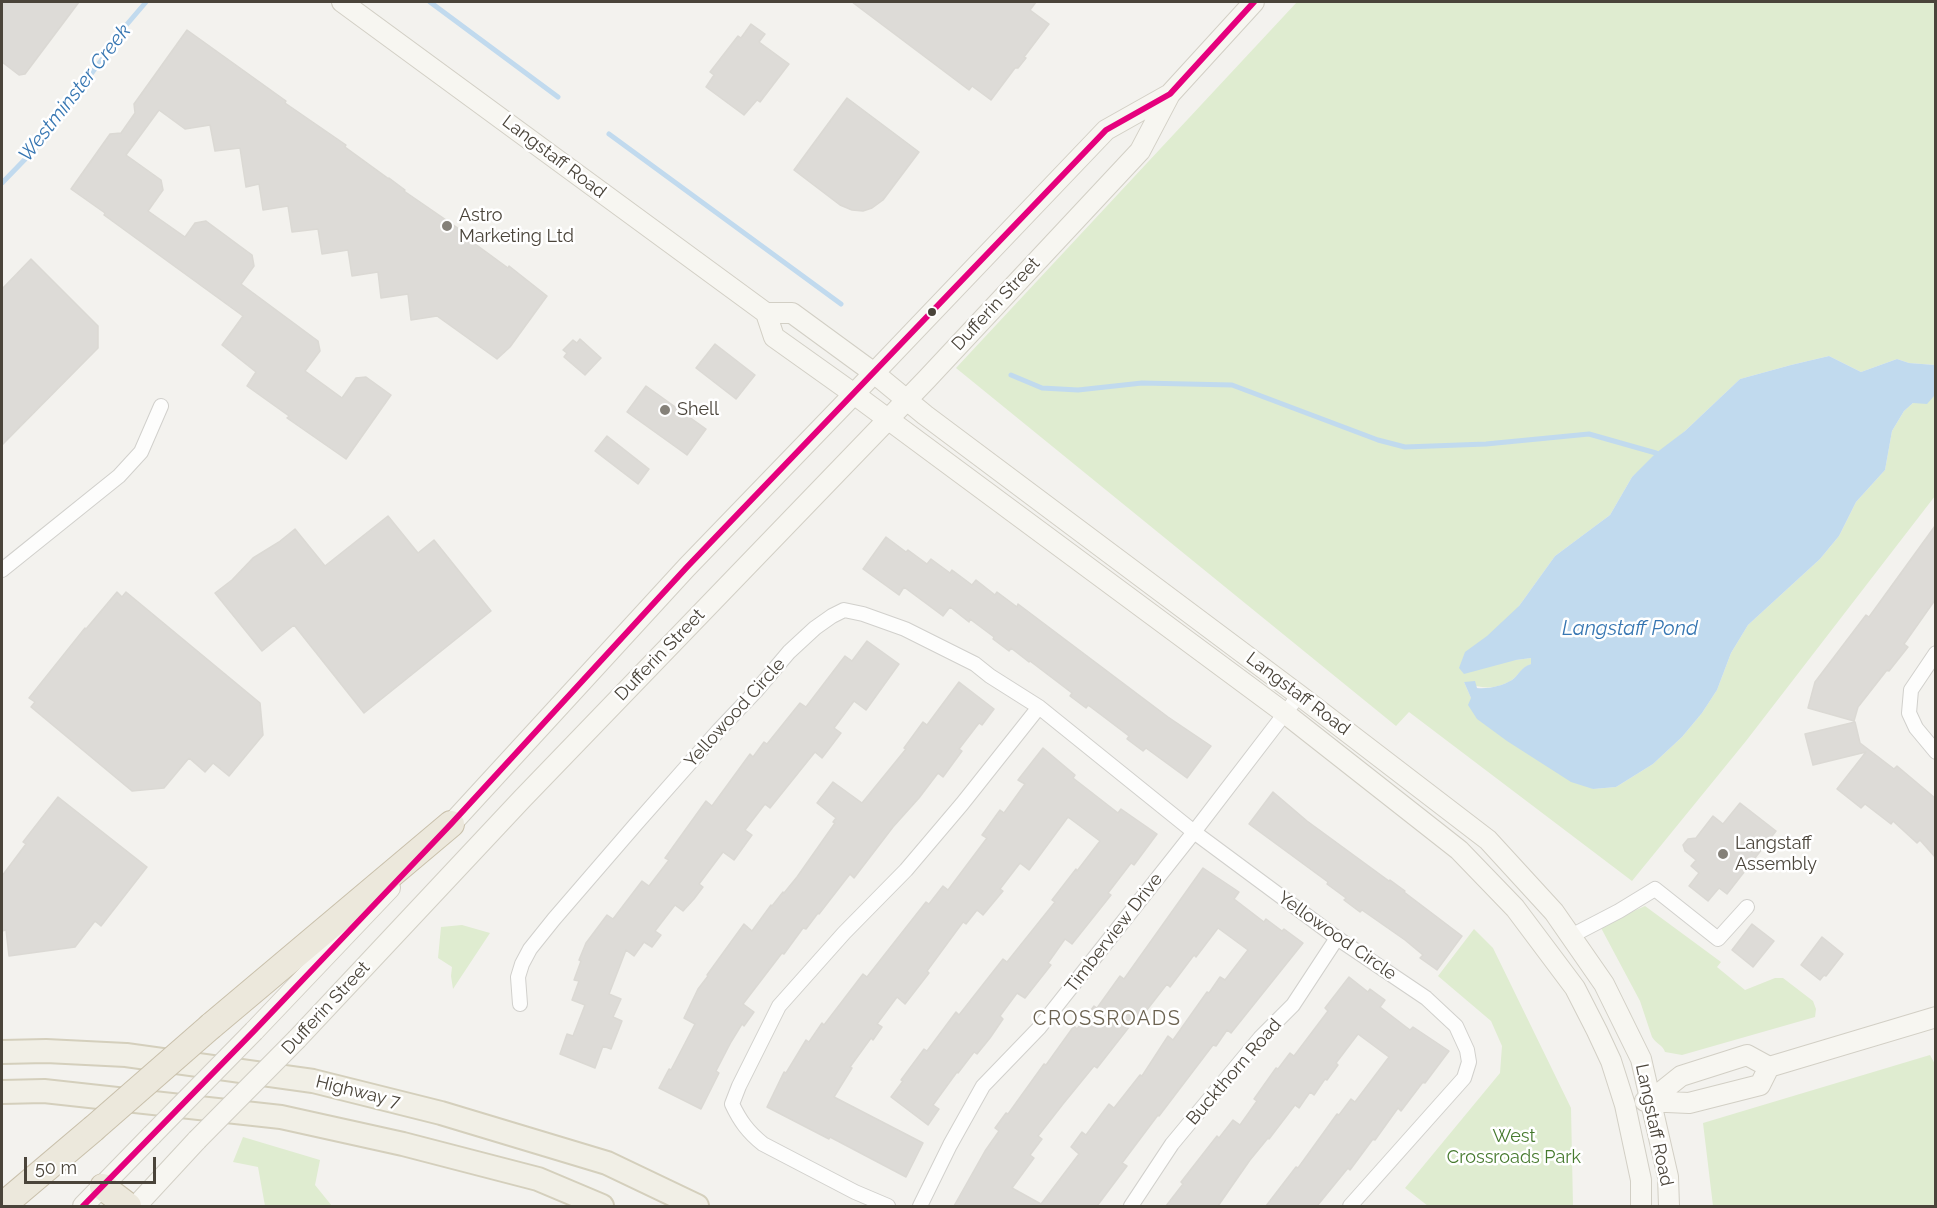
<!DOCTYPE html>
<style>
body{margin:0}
#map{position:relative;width:1937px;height:1208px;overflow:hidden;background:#f3f2ee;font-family:Raleway,sans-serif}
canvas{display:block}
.frame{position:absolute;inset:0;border:3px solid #4a443a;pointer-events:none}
.scale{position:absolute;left:24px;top:1157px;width:132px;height:27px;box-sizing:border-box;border:3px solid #4a443a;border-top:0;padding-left:8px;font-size:18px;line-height:21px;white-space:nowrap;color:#4a443a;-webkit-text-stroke:4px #fff;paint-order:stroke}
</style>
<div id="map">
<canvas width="1937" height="1208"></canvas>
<div class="frame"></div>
<div class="scale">50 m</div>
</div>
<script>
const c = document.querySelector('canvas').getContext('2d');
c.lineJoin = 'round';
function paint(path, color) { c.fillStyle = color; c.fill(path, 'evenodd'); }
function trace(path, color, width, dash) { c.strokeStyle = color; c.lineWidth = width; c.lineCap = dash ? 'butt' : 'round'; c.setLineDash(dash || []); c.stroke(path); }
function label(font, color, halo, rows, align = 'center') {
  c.font = font + ' Raleway,sans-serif'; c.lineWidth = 5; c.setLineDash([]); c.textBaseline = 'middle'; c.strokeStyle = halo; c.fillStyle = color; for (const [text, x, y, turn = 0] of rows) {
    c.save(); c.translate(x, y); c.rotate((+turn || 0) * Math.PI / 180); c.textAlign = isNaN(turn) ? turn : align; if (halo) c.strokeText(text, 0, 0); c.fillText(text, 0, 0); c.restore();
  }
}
paint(new Path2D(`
 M1297,2H1935V365L1909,363L1897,359L1861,372L1829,356L1791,365L1740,379L1685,431L1632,477L1610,515L1555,556L1519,606L1516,660L1531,658V664C1520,669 1520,674 1512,680C1496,690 1481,689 1464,682L1471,698L1593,789L1616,787L1653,764L1682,737L1702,713L1717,690L1731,653L1748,625L1820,559L1839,536L1856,502L1885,470L1892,431L1904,411L1913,403L1930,399L1935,395V496L1746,741L1632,881L1409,712L1396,726L956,368Z
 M1645,906L1721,962L1717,967L1745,990L1775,978H1783L1813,1001L1816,1009L1815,1017L1682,1055L1665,1052C1663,1045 1656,1044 1652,1037L1640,1001L1600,926Z
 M462,925L490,933L453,989L451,976L452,967L438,958L441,927Z
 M1474,929L1493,948L1571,1108L1573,1206H1428L1405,1188L1500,1073L1502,1046L1491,1021L1438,976Z
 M1930,1055L1936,1066L1935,1206H1713L1703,1123Z
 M243,1137L320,1160L315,1185L332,1206H265L258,1167L233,1162Z`), '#dfecd0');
paint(new Path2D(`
 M1829,356L1861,372L1897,359L1909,363L1935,365V395L1927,404L1913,403L1904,411L1892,431L1885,470L1856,502L1839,536L1820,559L1748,625L1731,653L1717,690L1702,713L1682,737L1653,764L1616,787L1593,789L1571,782L1507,741L1477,719L1468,705L1471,698L1464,682L1475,681L1477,688C1489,689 1502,686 1512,680C1520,674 1520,668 1531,664V658L1516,660L1464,674L1459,668L1465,652L1487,636L1519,606L1555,556L1610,515L1632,477L1656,453L1685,431L1740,379L1791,365Z`), '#c1daee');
trace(new Path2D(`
 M430,2L558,97
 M609,134L841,304
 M2,183L35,149L109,50L117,36L146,2
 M1011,375L1042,388L1078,390L1142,383L1232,385L1378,440L1405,447L1486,444L1589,434L1656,453`), '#c1daee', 5);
const building = new Path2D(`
 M2,2H79L25,74L19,75L2,62Z
 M852,2H1036L1030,10L1049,24L1024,57L1026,58L1018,68H1015L991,100L972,86L969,90Z
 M751,24L765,34L759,42L789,64L760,102L757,100L744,115L706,87L714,75L710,72L738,36L741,38Z
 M187,30L286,101L285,103L346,145L345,147L389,179V178L405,190L404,191L465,233L463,235L508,268L509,266L547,296L510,347L497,359L437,316L411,320L408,294L381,298L378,272L352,276L348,250L322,254L318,229L292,232L288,206L263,210L259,184L246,187L240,148L215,151L210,125L185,129L159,110L126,155L161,180L163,190L148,211L185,237L195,223L206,221L252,255L254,266L241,284L318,341L320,351L305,371L342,398L356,378L366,377L391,395L346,459L287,418L289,416L247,386L256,372L222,345L243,316L104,215L105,213L71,189L110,134L121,133L135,113L134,104Z
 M847,98L919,152L883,200L872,208L863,211L852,210L840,205L794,170Z
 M31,259L98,326V348L2,445V289Z
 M580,339L601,358L585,375L564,357L567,353L563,350L573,340L577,343Z
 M715,344L755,375L736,399L696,368Z
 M646,386L706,429L687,455L627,412Z
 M607,436L649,469L638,484L595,451Z
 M388,516L418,553L434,540L491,611L364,713L294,625L262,651L215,593L232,580L253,558L279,542L295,529L325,566Z
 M1935,526V600L1904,644L1908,647L1889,671L1887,670L1858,707L1854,721L1808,708L1815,682L1866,615L1869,617Z
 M886,537L906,552L908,550L927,564L931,559L950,573L952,570L972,585L976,580L995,595L997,592L1017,607L1018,604L1168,717L1211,746L1187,778L1146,748L1143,751L1127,739L1129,736L1100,714L1088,705L1086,708L1070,696L1072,693L1030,661L1029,662L1011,648L1009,651L993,639L994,637L970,619L969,622L950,607L943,616L904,587L899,595L863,569Z
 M117,592L122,597L126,592L260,703L263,735L229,776L213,763L205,772L189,758L164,788L132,791L31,707L35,702L29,698L85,628L86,629Z
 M867,641L899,664L866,710L854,701L834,728L841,733L822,758L815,752L770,808L765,804L745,830L752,835L734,860L723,852L699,884L703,887L694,899L683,911L675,905L655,931L661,935L652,947L644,942L634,956L626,950L609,994L621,999L613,1017L622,1021L611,1049L603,1046L595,1068L560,1054L567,1034L573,1036L585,1005L572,1000L579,981L574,980L581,961L579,960L586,943L607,915L613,919L642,881L649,886L669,860L665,858L706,801L712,806L750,754L753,757L764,742L767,744L800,703L806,707L845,656L852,661Z
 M959,682L994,709L982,725L979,723L959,749L962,751L943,777L938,773L919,798L893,827L854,878L850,874L819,914L818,913L806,929L803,928L784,954L782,953L743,1004L754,1012L744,1026L742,1024L731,1042L716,1071L719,1073L701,1109L659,1088L669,1069L671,1070L695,1024L684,1018L698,989L708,976L707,975L744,924L752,931L771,905L772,906L783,892L784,893L797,877L835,823L833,822L836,818L817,803L833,782L862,803L906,749L904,748L923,722L927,725Z
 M1855,722L1860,743L1894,769L1897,766L1935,798V857L1920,840L1917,843L1893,821L1891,824L1865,804L1861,808L1837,789L1866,752L1813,765L1805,734Z
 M1043,748L1075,775L1073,778L1118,813L1121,809L1157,834L1134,865L1131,863L1108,893L1111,895L1072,944L1065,939L1048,963L1051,965L1025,998L1017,993L1000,1016L1003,1019L990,1038L977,1054L974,1052L958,1073L957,1072L933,1105L939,1109L928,1125L891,1097L903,1081L901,1080L924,1049L927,1051L956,1012L959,1015L1003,959L1007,962L1055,902L1052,900L1076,869L1077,871L1100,841L1068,817L1029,870L1020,863L1000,889L1003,891L983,915L977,910L966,924L963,922L927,971L929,973L905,1004L897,997L877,1024L882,1027L873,1040L871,1038L850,1067L852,1068L834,1097L923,1143L906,1177L830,1137L829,1139L767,1107L784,1072L786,1073L806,1040L809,1042L822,1023L824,1025L863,974L867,977L926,902L929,904L943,886L948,890L987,838L982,835L1000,810L1004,813L1025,784L1018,780Z
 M1273,792L1307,821L1389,881L1390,880L1405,891L1404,892L1462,936L1437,970L1420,958L1423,955L1405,940L1362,910L1360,912L1344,900L1346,898L1327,884L1328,882L1249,824Z
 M58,797L147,867L101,926L95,921L75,947L9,956L6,930L2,931V876L26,844L23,842Z
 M1740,803L1776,831L1727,894L1719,888L1708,901L1689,886L1699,873L1691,866L1696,860L1685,851L1683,845L1688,839L1696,838L1713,816L1723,824Z
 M1203,868L1239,892L1234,899L1264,922L1266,919L1282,931L1284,929L1303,943L1231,1033L1227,1030L1216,1046L1213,1045L1159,1116L1158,1115L1122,1163L1127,1166L1097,1206H954L985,1151L999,1131L995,1128L1006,1113L1008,1114L1044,1064L1046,1065L1074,1026L1077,1029L1094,1006L1097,1008L1120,976L1124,979ZM1218,928L1248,950L1225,980L1220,977L1209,993L1207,992L1173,1040L1168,1036L1142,1076L1140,1075L1114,1108L1109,1104L1086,1135L1082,1132L1071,1147L1079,1154L1041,1204L1012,1188L1034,1158L1030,1155L1042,1139L1038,1136L1063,1104L1094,1066L1097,1068L1140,1013L1143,1015L1167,984L1170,987L1194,955L1196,957Z
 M1752,924L1774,941L1753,967L1732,950Z
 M1822,937L1843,954L1826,976L1824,975L1820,980L1801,965Z
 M1349,977L1368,992L1370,989L1385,1000L1380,1007L1410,1030L1413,1027L1449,1051L1425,1083L1423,1082L1401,1111L1398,1108L1375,1140L1373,1139L1350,1170L1348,1168L1317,1206H1266L1296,1167L1298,1168L1337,1114L1339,1115L1351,1099L1355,1102L1389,1057L1358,1034L1336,1063L1338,1065L1327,1080L1325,1079L1314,1095L1310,1092L1299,1108L1295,1105L1269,1139L1268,1138L1250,1160L1218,1206H1166L1183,1184L1181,1182L1217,1136L1219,1138L1233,1120L1240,1125L1257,1101L1254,1099L1276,1068L1278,1069L1290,1053L1294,1056L1328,1011L1325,1008Z`);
paint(building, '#dddbd7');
trace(building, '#dbd9d4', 1.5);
const street = new Path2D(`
 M2,570L119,476L141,452L161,406
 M1936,653L1911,690L1909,713L1916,728L1936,752
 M1571,936L1619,911L1655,889L1718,939L1747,907
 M520,1004L518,977L522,964L530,949L554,919L636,824L719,730L756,691L789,652L815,628L832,616L844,610L863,614L905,629L975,664L990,676L1039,707L1194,832L1337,938L1426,998L1456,1026L1467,1050L1469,1062L1464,1078L1350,1206
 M888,1206L855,1192L763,1144C748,1132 740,1121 732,1104L739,1086L779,1006L844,933L906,870L962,804L1039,707
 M920,1206L950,1145L983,1086L1039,1028L1194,832L1299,695
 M1131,1206L1172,1144L1260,1038L1293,1005L1337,938`);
const secondary = new Path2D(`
 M342,2L766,313L774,337L854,394L1286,714L1459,850L1515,908L1575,988L1597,1031L1611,1061L1625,1105L1641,1180V1206
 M766,313H792L874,373L925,415L1299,695L1488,840L1554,912L1604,984L1641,1059L1668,1177L1669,1206
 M442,834L687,567L854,394L1106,130L1170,94
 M254,1031L390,888
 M297,1039L522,799L926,380L1140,151L1170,94L1254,2
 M1651,1100L1681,1076L1747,1055L1769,1067L1936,1017
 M1645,1101L1689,1103L1760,1085L1769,1067
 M83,1206L152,1135
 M136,1206L197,1140`);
const primary = new Path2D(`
 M2,1052L46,1051L126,1055L313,1081L441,1113L607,1163L697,1206
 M2,1092L44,1091L281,1117L403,1144L538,1179L602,1206`);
const highway = new Path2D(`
 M211,1026L451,824
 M103,1187L128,1206
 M2,1206L93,1129`);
trace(street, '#d1d0cc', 16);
trace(secondary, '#d2cfc5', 22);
trace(primary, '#d4cfbc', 26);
trace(highway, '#c9c0ab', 28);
trace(street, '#fdfdfc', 14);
trace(secondary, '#f7f6f1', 20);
trace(primary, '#f1efe6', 22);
trace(highway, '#ece8dc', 26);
const secondaryBridge = new Path2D(`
 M152,1135L254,1031
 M197,1140L297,1039`);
const highwayBridge = new Path2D(`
 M93,1129L211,1026`);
trace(secondaryBridge, '#d2cfc5', 22, []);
trace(highwayBridge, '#c9c0ab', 28, []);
trace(secondaryBridge, '#f7f6f1', 20);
trace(highwayBridge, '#ece8dc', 26);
trace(new Path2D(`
 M83,1206L254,1031L451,824L687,567L1106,130L1170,94L1254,2`), '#e5007d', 6);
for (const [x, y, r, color] of [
 [447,226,6,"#858179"],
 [932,312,5,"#4a443a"],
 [665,410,6,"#858179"],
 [1723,854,6,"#858179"]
]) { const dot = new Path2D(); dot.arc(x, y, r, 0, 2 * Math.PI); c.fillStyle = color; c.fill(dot); trace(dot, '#fff', 2); }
label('18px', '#4a443a', '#fff', [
 ["Langstaff Road",554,157,37],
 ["Dufferin Street",996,304,-47],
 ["Dufferin Street",660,655,-46],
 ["Langstaff Road",1298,694,37],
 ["Yellowood Circle",735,713,-48],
 ["Timberview Drive",1114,933,-52],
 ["Yellowood Circle",1337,936,35],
 ["Dufferin Street",326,1008,-47],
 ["Buckthorn Road",1234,1072,-49],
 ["Highway 7",358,1092,14],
 ["Langstaff Road",1654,1125,78]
]);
label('18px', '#4a443a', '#fff', [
 ["Astro",459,216],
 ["Marketing Ltd",459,237],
 ["Shell",677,410],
 ["Langstaff",1735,844],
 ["Assembly",1735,865]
], 'left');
label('18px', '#467a2e', '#fff', [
 ["West",1514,1137],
 ["Crossroads Park",1514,1158]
]);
label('italic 20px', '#3676b2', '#fff', [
 ["Westminster Creek",75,93,-52],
 ["Langstaff Pond",1630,629]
]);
c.letterSpacing = '1.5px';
label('20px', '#6c6351', '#fff', [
 ["CROSSROADS",1107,1019]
]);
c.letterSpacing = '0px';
</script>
